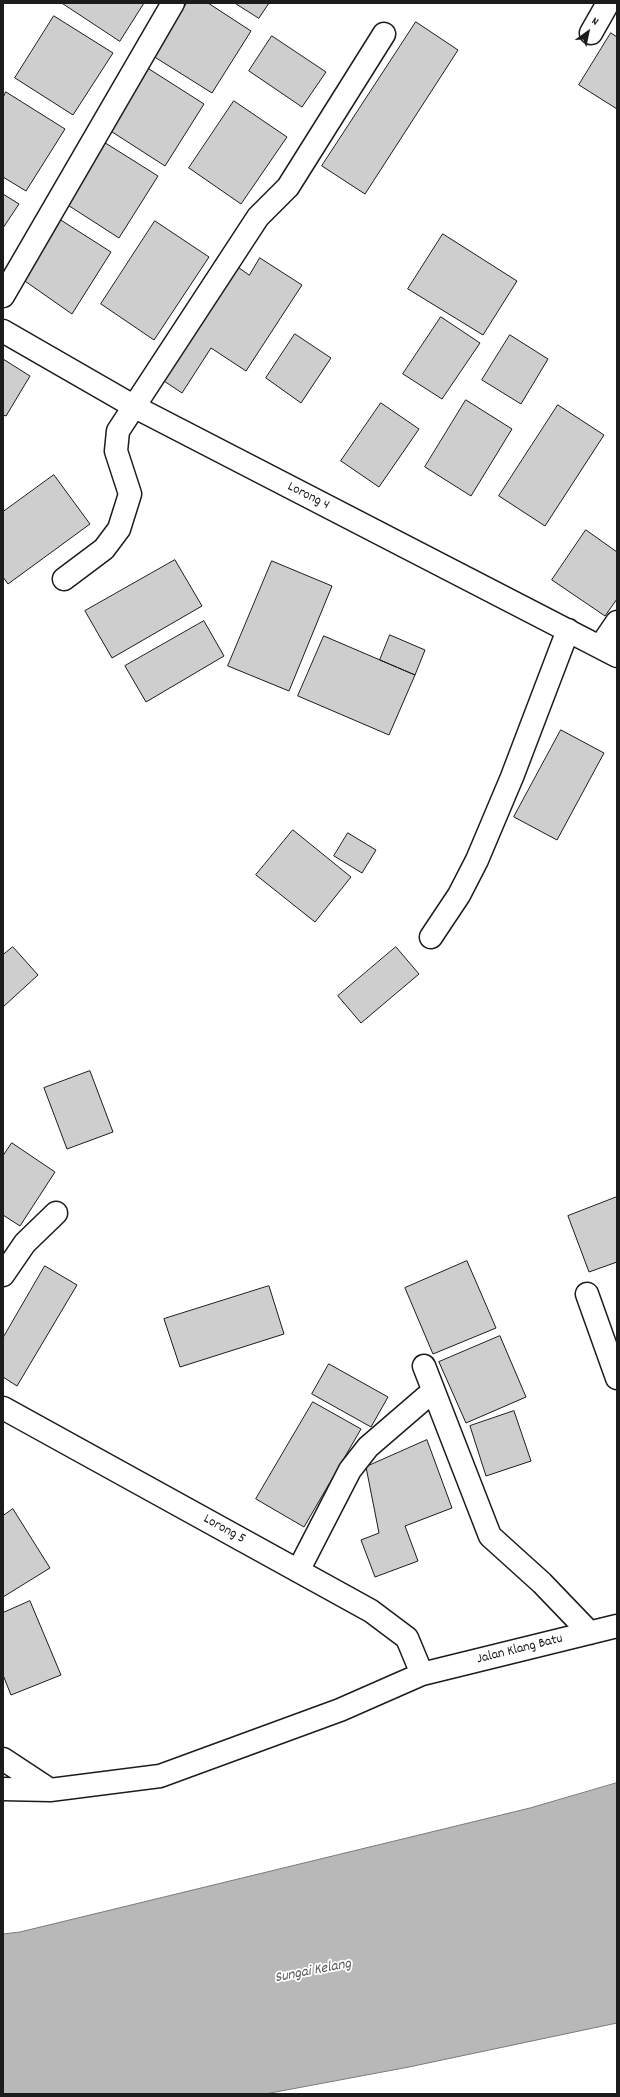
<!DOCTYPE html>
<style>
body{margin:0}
#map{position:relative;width:620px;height:2097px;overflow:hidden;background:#fff;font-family:Dekko,sans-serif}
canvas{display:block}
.frame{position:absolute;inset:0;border:4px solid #1c1c1c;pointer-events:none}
.north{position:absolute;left:568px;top:12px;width:40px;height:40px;-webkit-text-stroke:3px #fff;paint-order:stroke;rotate:33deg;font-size:11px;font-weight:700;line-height:16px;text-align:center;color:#1c1c1c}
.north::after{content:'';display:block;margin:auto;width:14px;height:18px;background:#1c1c1c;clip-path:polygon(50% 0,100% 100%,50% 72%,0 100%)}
</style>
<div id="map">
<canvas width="620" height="2097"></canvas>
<div class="frame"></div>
<div class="north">N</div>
</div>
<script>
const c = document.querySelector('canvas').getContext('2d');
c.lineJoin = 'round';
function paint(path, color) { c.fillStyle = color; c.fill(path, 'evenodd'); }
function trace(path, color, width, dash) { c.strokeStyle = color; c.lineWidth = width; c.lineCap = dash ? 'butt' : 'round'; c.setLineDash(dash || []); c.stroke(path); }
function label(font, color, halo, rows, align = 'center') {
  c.font = font + ' Dekko,sans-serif'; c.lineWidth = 3.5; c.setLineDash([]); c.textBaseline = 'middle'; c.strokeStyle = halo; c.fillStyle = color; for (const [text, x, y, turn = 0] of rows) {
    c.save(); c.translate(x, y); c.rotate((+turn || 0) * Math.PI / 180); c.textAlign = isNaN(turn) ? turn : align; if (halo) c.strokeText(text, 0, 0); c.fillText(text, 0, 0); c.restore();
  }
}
const water = new Path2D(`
 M617,1783V2023L409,2067L265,2094H3V1934L20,1932L530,1808Z`);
paint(water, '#b8b8b8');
trace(water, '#7a7a7a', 1);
const building = new Path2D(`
 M62,3H144L120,41Z
 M187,3H208L251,31L212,93L153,56Z
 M235,3H269L259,18Z
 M54,16L113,53L73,115L15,78Z
 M416,22L458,50L365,194L322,166Z
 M611,33L617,37V109L579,85Z
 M272,36L326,72L302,107L249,71Z
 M146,67L204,104L165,166L106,128Z
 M6,92L65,129L26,191L3,177V98Z
 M234,101L287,137L241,204L189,168Z
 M99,139L158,176L119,238L60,200Z
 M3,194L19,204L3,228Z
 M56,217L111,252L72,314L22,279Z
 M155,221L209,257L154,340L101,304Z
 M443,234L517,281L483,335L408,289Z
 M260,258L302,285L246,371L211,348L182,393L161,379L235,265L249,275Z
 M441,317L480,343L442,399L403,374Z
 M295,334L331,358L301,403L266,378Z
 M510,335L548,359L521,404L482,380Z
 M3,359L30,376L6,416L3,415Z
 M466,400L512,429L471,496L425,467Z
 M381,403L419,429L379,487L341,461Z
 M558,405L604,435L545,526L499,496Z
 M54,475L90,524L8,584L3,577V512Z
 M586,530L617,552V599L605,616L552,580Z
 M175,560L202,606L112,658L85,611Z
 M272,561L332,586L289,691L228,666Z
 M204,621L224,656L146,702L125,666Z
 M390,635L425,650L415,675L380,660Z
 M324,636L415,675L389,735L298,696Z
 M561,730L604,753L557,840L514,817Z
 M293,830L351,877L315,922L256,875Z
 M348,833L376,850L362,873L334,856Z
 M13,947L38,975L3,1007V955Z
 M396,947L419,974L361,1023L338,996Z
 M90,1071L113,1132L67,1149L44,1088Z
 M12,1143L55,1172L20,1226L3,1215V1156Z
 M617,1197V1262L589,1272L568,1216Z
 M467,1261L496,1328L433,1354L405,1288Z
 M45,1266L77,1285L17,1386L3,1377V1338Z
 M269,1286L284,1334L180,1367L164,1319Z
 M500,1336L526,1397L466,1423L439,1362Z
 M329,1364L388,1397L371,1427L312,1394Z
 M313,1402L361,1429L304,1527L256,1499Z
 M514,1411L531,1461L486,1476L470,1426Z
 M427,1440L452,1508L405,1526L418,1561L375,1577L361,1540L379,1533L366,1467Z
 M13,1509L50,1568L3,1597V1516Z
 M30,1601L61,1675L11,1695L3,1675V1613Z`);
paint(building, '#cecece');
trace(building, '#1c1c1c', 1);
const minor = new Path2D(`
 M591,33L608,3
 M3,296L173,3
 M3,331L135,407L617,656
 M64,579L104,549L119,529L130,494L116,451L118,431L258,217L288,187L384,34
 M600,647L617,622
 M431,937L459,895L477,860L512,777L568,630
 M3,1275L25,1243L56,1213
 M587,1294L617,1378
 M424,1366L490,1536L542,1583L590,1633
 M3,1408L371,1611L407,1638L422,1674
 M298,1571L350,1470L368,1447L433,1391
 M3,1759L50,1790
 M3,1789L50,1790L160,1776L340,1710L422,1674L617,1626`);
trace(minor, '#1c1c1c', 25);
trace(minor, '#fff', 22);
label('14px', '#1c1c1c', '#fff', [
 ["Lorong 4",308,497,27],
 ["Lorong 5",224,1530,29],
 ["Jalan Klang Batu",520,1650,-14]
]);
label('italic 15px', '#5a5a5a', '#fff', [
 ["Sungai Kelang",313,1972,-11]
]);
</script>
